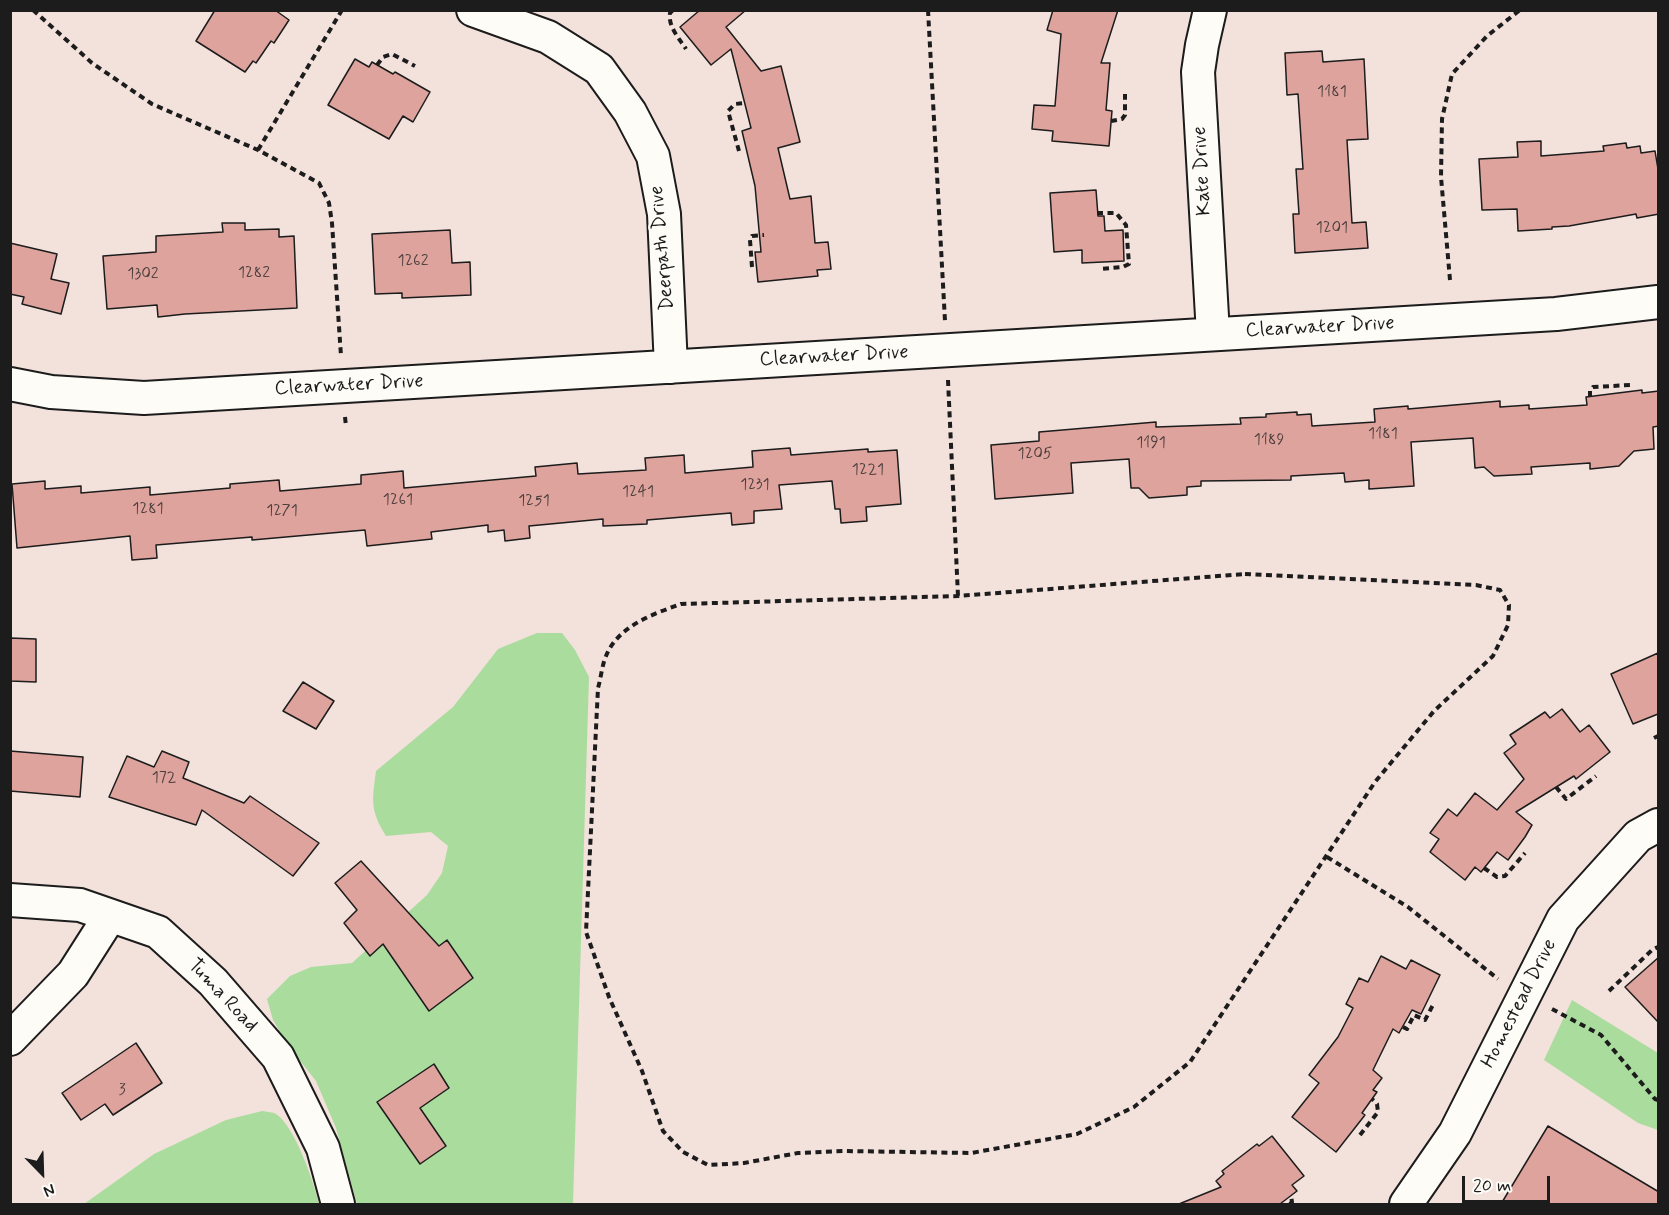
<!DOCTYPE html>
<style>
body{margin:0}
#map{position:relative;width:1669px;height:1215px;overflow:hidden;background:#f3e1dc;font-family:Mynerve,sans-serif}
canvas{display:block}
.frame{position:absolute;inset:0;border:12px solid #1c1c1c;pointer-events:none}
.north{position:absolute;left:12px;top:1143px;width:60px;height:60px;-webkit-text-stroke:4px #fdfcf7;paint-order:stroke;rotate:157deg;font-size:16px;font-weight:700;line-height:24px;text-align:center;color:#1c1c1c}
.north::after{content:'';display:block;margin:auto;width:21px;height:27px;background:#1c1c1c;clip-path:polygon(50% 0,100% 100%,50% 72%,0 100%)}
.scale{position:absolute;left:1462px;top:1176px;width:88px;height:27px;box-sizing:border-box;border:3px solid #1c1c1c;border-top:0;padding-left:8px;font-size:18px;line-height:21px;white-space:nowrap;color:#1c1c1c;-webkit-text-stroke:4px #fdfcf7;paint-order:stroke}
</style>
<div id="map">
<canvas width="1669" height="1215"></canvas>
<div class="frame"></div>
<div class="north">N</div>
<div class="scale">20 m</div>
</div>
<script>
const c = document.querySelector('canvas').getContext('2d');
c.lineJoin = 'round';
function paint(path, color) { c.fillStyle = color; c.fill(path, 'evenodd'); }
function trace(path, color, width, dash) { c.strokeStyle = color; c.lineWidth = width; c.lineCap = dash ? 'butt' : 'round'; c.setLineDash(dash || []); c.stroke(path); }
function label(font, color, halo, rows, align = 'center') {
  c.font = font + ' Mynerve,sans-serif'; c.lineWidth = 4.5; c.setLineDash([]); c.textBaseline = 'middle'; c.strokeStyle = halo; c.fillStyle = color; for (const [text, x, y, turn = 0] of rows) {
    c.save(); c.translate(x, y); c.rotate((+turn || 0) * Math.PI / 180); c.textAlign = isNaN(turn) ? turn : align; if (halo) c.strokeText(text, 0, 0); c.fillText(text, 0, 0); c.restore();
  }
}
paint(new Path2D(`
 M537,633H562L575,650L589,677L573,1204H357L336,1128L316,1081L287,1044L273,1020L267,999L290,976L311,967L352,963L427,895L442,873L448,846L431,832L386,836C370,810 372,801 376,771L453,707L498,649Z
 M1572,1000L1658,1053V1130L1638,1123L1544,1060Z
 M262,1111C266,1112 273,1112 276,1114C295,1126 314,1183 319,1204H84L154,1154L226,1120Z`), '#aadc9d');
const building = new Path2D(`
 M215,10H275L289,20L274,43L271,41L256,63L253,61L245,72L196,41Z
 M700,10H746L726,27L761,71L781,66L800,142L778,148L790,199L811,196L815,243L828,242L831,269L817,270L818,276L758,282L755,252H761L755,186L742,131L751,128L731,49L711,65L680,27Z
 M1053,10H1118L1101,63H1110L1106,110L1112,111L1109,146L1052,141L1053,131L1032,129L1034,105L1055,106L1061,34L1047,30Z
 M1322,51L1323,62L1364,59L1368,139L1347,140L1352,223L1366,222L1368,248L1295,253L1293,214H1299L1296,169H1303L1298,94L1287,95L1285,53Z
 M355,59L369,67L372,62L393,74L395,72L430,92L413,122L403,116L389,139L328,105Z
 M1541,141V156L1604,151L1603,146L1626,143L1627,148L1640,146L1641,153L1655,151L1659,175V214L1637,218L1636,214L1569,226L1552,227V229L1518,231L1517,209L1482,210L1479,159L1518,157L1517,142Z
 M1096,190L1098,216H1104L1105,231L1123,230L1124,261L1082,263V250L1054,252L1050,193Z
 M222,223H245V230L279,229V237L294,236L297,308L185,314L158,317L157,305L107,309L103,256L156,252V236L223,232Z
 M450,230L452,263L470,262L471,295L402,298V293L375,294L372,234Z
 M10,243L57,254L51,279L69,283L61,314L22,304L24,297L10,294Z
 M1642,390V393L1659,391V426L1653,427L1654,449L1634,451L1619,466L1590,469V463L1531,467L1532,474L1494,476L1484,467L1475,468L1473,438L1411,442L1414,486L1369,489V480L1345,482L1344,473L1291,476V480L1201,481V486L1187,487V495L1149,498L1139,488H1131L1129,459L1071,463L1073,493L995,499L991,445L1039,441V432L1156,422V427L1241,424L1240,418L1266,417V414L1297,412V415L1311,414L1312,426L1375,422L1374,409L1408,406V409L1500,401V407L1529,405V409L1587,405L1586,397Z
 M790,448L791,455L868,449V452L897,450L901,504L866,507L867,521L841,523L840,509H835L832,481L779,485L782,509L754,511V523L732,525L731,513L647,520V524L603,526V519L529,526L530,538L505,541L504,530L488,532V525L431,532L432,539L367,546L365,530L252,540V537L156,545L157,558L132,560L130,536L17,548L12,484L45,481V489L81,486V493L150,487V495L230,488V484L279,480L280,491L361,484V475L403,471L404,488L536,476L535,467L577,463L578,474L646,470L645,458L684,455L685,473L753,467L752,451Z
 M10,638L36,639V682L10,681Z
 M1658,653V714L1633,724L1611,674Z
 M303,682L334,701L316,729L283,711Z
 M1562,709L1580,732L1589,725L1610,752L1576,779L1574,776L1516,812L1532,825L1525,837L1508,860L1497,852L1481,872L1475,867L1465,880L1430,852L1439,839L1430,833L1448,809L1457,816L1475,793L1497,810L1524,779L1504,753L1516,744L1510,735L1545,712L1550,718Z
 M10,751L83,757L80,797L10,791Z
 M162,751L189,762L183,778L244,803L250,796L319,843L293,876L202,810L196,825L109,797L127,756L154,767Z
 M361,861L439,946L447,940L473,978L429,1011L383,944L370,956L344,923L357,910L335,883Z
 M1381,956L1406,969L1411,960L1440,975L1421,1014L1412,1010L1399,1033L1393,1029L1373,1070L1382,1078L1373,1090L1377,1092L1362,1113L1365,1115L1336,1152L1292,1117L1319,1083L1309,1075L1338,1037L1353,1008L1346,1004L1359,978L1368,982Z
 M1659,957V1023L1625,987Z
 M136,1043L162,1083L113,1115L105,1104L81,1120L62,1093Z
 M434,1064L449,1088L420,1108L446,1146L420,1164L377,1102Z
 M1548,1126L1659,1192V1204H1501Z
 M1272,1136L1304,1176L1292,1185L1297,1191L1280,1204H1179L1221,1187L1216,1181L1224,1174L1222,1171L1257,1144L1259,1146Z`);
paint(building, '#dda39c');
trace(building, '#1c1c1c', 1.5);
const street = new Path2D(`
 M473,10L548,37L599,69L630,112L653,156L664,214L671,367
 M1210,10L1202,45L1198,72L1213,334
 M10,384L51,392L144,398L1556,314L1658,302
 M10,900L80,905L158,932L213,982L278,1057L323,1148L338,1204
 M10,1039L73,974L110,916
 M1406,1204L1455,1133L1563,919L1638,836L1658,825`);
trace(street, '#1c1c1c', 36);
trace(new Path2D(`
 M33,10L92,63L152,104L258,150L319,183L329,203L332,223L341,356
 M673,10L670,13C668,27 679,38 686,49
 M928,10L945,321
 M377,65L383,57L392,54L415,66
 M1111,121L1122,119L1125,115V94
 M258,150L342,10
 M739,151L728,111L735,104L744,103
 M1097,213H1116L1126,225L1129,264L1123,267L1100,269
 M752,267L750,240L752,236L764,235
 M1450,280L1441,177L1442,119L1452,74L1487,36L1520,10
 M948,380L958,596
 M1590,397V391L1593,387L1630,385
 M345,417L346,426
 M1245,574L1476,585L1500,590L1509,605L1508,625L1493,656L1434,711L1375,782L1190,1062L1134,1107L1077,1134L971,1153L845,1151L798,1153L744,1163L708,1165L683,1152L663,1131L642,1071L609,997L586,932L598,688C601,678 602,665 606,656C618,626 653,614 681,604L958,596Z
 M1654,738L1658,736
 M1556,787L1566,799L1596,776
 M1327,857L1408,907L1498,979
 M1484,868L1497,877L1505,876L1525,853
 M1609,991L1652,950L1658,947
 M1552,1009L1601,1035L1655,1099L1658,1100
 M1403,1027L1407,1029L1414,1015L1425,1020L1434,1003
 M1360,1135L1378,1112L1377,1104L1372,1099
 M1290,1204L1292,1202L1291,1196`), '#1c1c1c', 4, [6, 4.5]);
trace(street, '#fdfcf7', 32);
label('16px', '#4c3e3c', null, [
 ["1181",1332,93],
 ["1201",1332,229],
 ["1262",413,262],
 ["1282",254,274],
 ["1302",143,275],
 ["1181",1383,435],
 ["1189",1269,441],
 ["1191",1151,444],
 ["1205",1035,455],
 ["1221",868,471],
 ["1231",755,486],
 ["1241",638,493],
 ["1261",398,501],
 ["1251",534,502],
 ["1281",148,510],
 ["1271",282,512],
 ["172",164,779],
 ["3",122,1091]
]);
label('20px', '#1c1c1c', '#fdfcf7', [
 ["Kate Drive",1203,171,-93],
 ["Deerpath Drive",663,248,-95],
 ["Clearwater Drive",1320,328,-3],
 ["Clearwater Drive",834,357,-3],
 ["Clearwater Drive",349,386,-3],
 ["Tuma Road",222,996,47],
 ["Homestead Drive",1520,1004,-63]
]);
</script>
